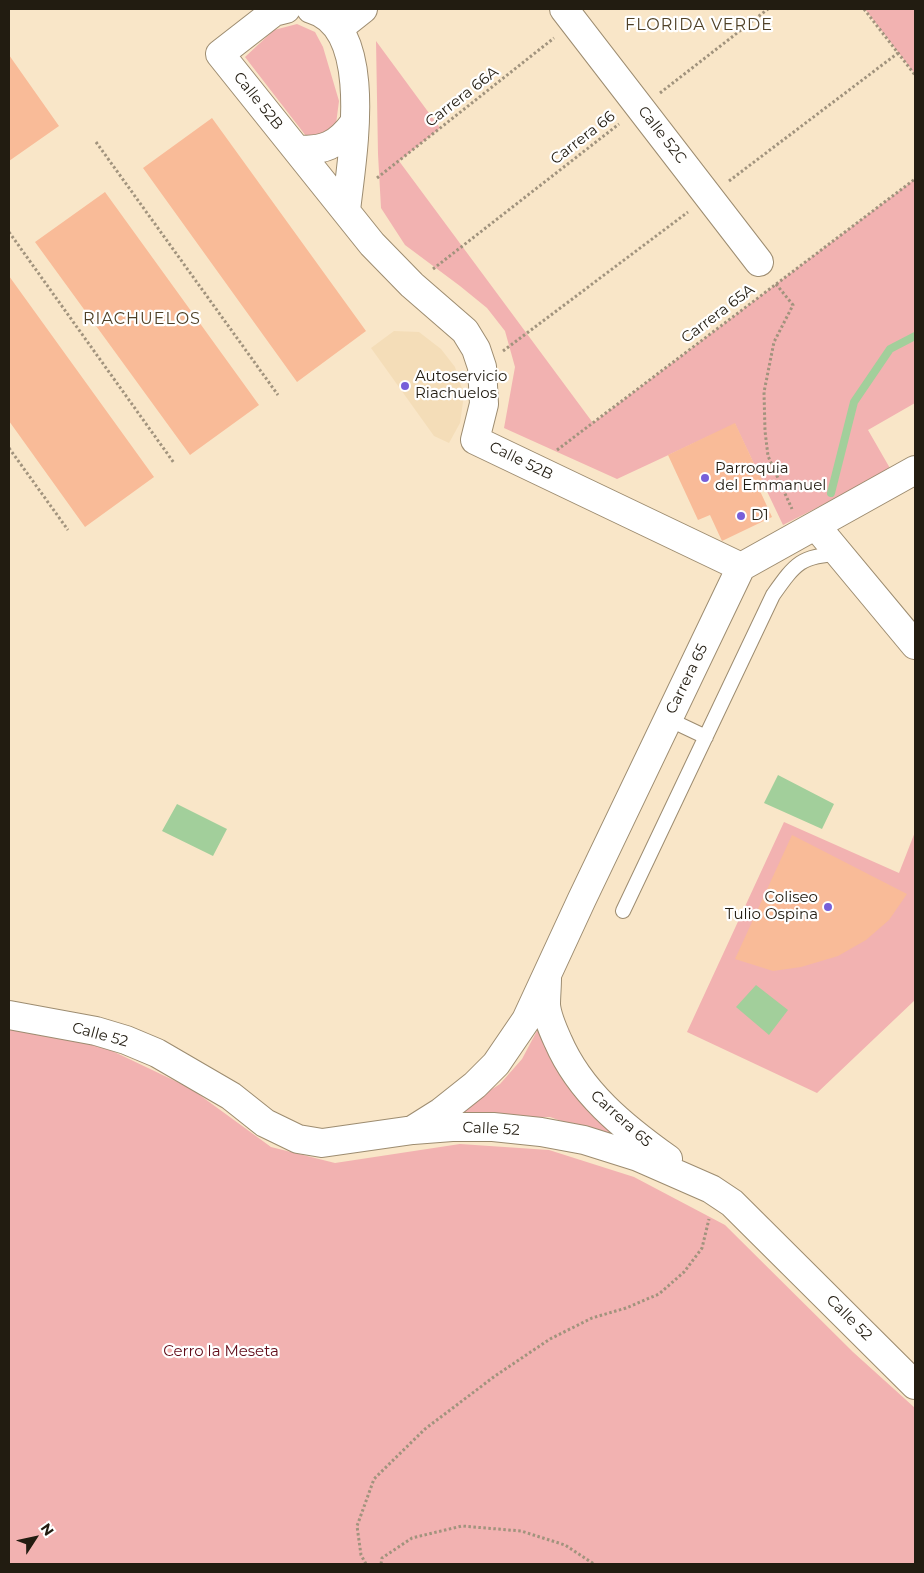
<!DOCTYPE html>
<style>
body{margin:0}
#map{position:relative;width:924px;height:1573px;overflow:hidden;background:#f9e6c8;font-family:Montserrat,sans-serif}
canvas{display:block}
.frame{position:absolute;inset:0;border:10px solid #221c11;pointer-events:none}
.north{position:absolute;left:10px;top:1513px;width:50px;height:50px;-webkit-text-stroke:4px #fff;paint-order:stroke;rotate:55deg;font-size:14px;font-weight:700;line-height:20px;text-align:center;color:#221c11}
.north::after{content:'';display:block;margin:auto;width:18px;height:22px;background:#221c11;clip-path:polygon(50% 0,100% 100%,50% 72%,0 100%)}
</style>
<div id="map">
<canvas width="924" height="1573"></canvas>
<div class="frame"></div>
<div class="north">N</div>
</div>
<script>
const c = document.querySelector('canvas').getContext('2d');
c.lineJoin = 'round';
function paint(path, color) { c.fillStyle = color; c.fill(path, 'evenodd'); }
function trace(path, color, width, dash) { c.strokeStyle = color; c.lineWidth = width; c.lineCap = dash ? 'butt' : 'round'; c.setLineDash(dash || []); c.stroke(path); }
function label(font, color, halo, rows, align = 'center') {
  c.font = font + ' Montserrat,sans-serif'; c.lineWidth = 4.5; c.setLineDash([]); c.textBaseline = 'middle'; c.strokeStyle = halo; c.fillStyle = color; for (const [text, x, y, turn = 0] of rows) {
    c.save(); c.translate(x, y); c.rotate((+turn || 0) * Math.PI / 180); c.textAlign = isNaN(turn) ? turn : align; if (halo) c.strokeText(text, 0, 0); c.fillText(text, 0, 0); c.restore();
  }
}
paint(new Path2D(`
 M394,331L419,332L441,349L455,367L464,395L460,423L449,443L434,436L371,348Z`), '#f4ddb8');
paint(new Path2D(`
 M865,9H915V74Z
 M297,24L315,32L323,47L339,101L336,124L323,135L306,136L245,57L274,30Z
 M376,41L440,128L399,161L593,423L915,179V403L868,430L891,470L783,525L735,424L617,479L504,428L515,367L505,331L487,308L460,286L405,245L381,208L378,154Z
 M784,822L899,873L915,832V1000L817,1093L687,1032Z
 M539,1027L565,1082L587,1109L638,1148L550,1117L445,1119L500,1084L522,1059Z
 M9,1028L104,1047L190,1088L271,1147L335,1163L460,1144L549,1150L634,1177L725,1225L853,1352L915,1408V1564H9Z`), '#f2b2b1');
paint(new Path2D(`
 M778,775L834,804L822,829L764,803Z
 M177,804L227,829L213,856L162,831Z
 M756,985L788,1010L769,1035L736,1007Z`), '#a2cf9b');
trace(new Path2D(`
 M831,493L854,402L890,349L915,336`), '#a2cf9b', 8);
paint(new Path2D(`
 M9,55L59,126L9,161Z
 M212,118L366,331L297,382L143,168Z
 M105,192L259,405L190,455L35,242Z
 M9,276L154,477L85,527L9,421Z
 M735,423L766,489L760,491L772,517L722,541L710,515L698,520L668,455Z
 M792,835L907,894L889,920L866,940L838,956L801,967L773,971L735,959Z`), '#f9bb98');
const lane = new Path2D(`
 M668,719L706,737
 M623,911L773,595C795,564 801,555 840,554`);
const street = new Path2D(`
 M286,9L274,12L220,54L372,244L412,285L465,331L476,349L482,367L484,404L475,440L741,567
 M311,9C377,27 351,161 346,211
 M564,9L759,262
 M339,28L363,9
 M296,149C323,152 338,145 354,123
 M816,526L915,645
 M547,978C547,987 546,996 546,1005C547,1017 553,1030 558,1041C580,1092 623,1127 668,1159
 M9,1015L96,1031L126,1040L157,1053L231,1096L265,1123L298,1139L322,1143L413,1130L452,1127H493L541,1132L584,1140L638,1157L711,1189L732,1203L915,1385
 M414,1129L441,1112L475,1085L496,1064L526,1020L582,899L741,567L915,470`);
trace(lane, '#9d8c70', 16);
trace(street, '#9d8c70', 30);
trace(new Path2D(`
 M864,9L915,75
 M660,93L768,9
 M96,142L278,395
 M377,178L554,38
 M729,181L898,53
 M9,232L174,463
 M433,269L619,124
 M776,284L793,305L774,342L764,392L765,431L768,456L792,509
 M503,351L688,212
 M9,448L68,530
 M557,450L915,179
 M366,1564L361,1555L357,1526L374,1479L425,1429L495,1376L550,1339L592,1318L626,1308L659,1294L684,1272L702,1248L709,1219
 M381,1564L382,1558L412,1538L462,1526L521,1531L565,1545L594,1564`), '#a1937d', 3, [2.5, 2.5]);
trace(lane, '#fff', 14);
trace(street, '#fff', 28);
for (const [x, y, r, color] of [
 [405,386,5,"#775fd9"],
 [705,478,5,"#775fd9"],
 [741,516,5,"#775fd9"],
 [828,907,5,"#775fd9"]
]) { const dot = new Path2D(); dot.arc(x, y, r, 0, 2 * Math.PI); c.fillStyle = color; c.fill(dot); trace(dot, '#fff', 2); }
label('15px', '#221c11', '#fff', [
 ["Carrera 66A",462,97,-38],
 ["Calle 52B",258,101,51],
 ["Calle 52C",662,135,52],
 ["Carrera 66",583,138,-38],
 ["Carrera 65A",718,314,-37],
 ["Calle 52B",521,461,26],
 ["Carrera 65",687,679,-64],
 ["Calle 52",100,1035,15],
 ["Carrera 65",621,1119,42],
 ["Calle 52",491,1129,3],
 ["Calle 52",849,1318,45]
]);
label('15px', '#221c11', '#fff', [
 ["Autoservicio",415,377],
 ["Riachuelos",415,394],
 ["Parroquia",715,469],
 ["del Emmanuel",715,486],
 ["D1",751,516],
 ["Coliseo",818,898,"right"],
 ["Tulio Ospina",818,915,"right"]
], 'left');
label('15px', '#610c19', '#fff', [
 ["Cerro la Meseta",221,1352]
]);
c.letterSpacing = '1px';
label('16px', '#4f4026', '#fff', [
 ["FLORIDA VERDE",699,25],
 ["RIACHUELOS",142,319]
]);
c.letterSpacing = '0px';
</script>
